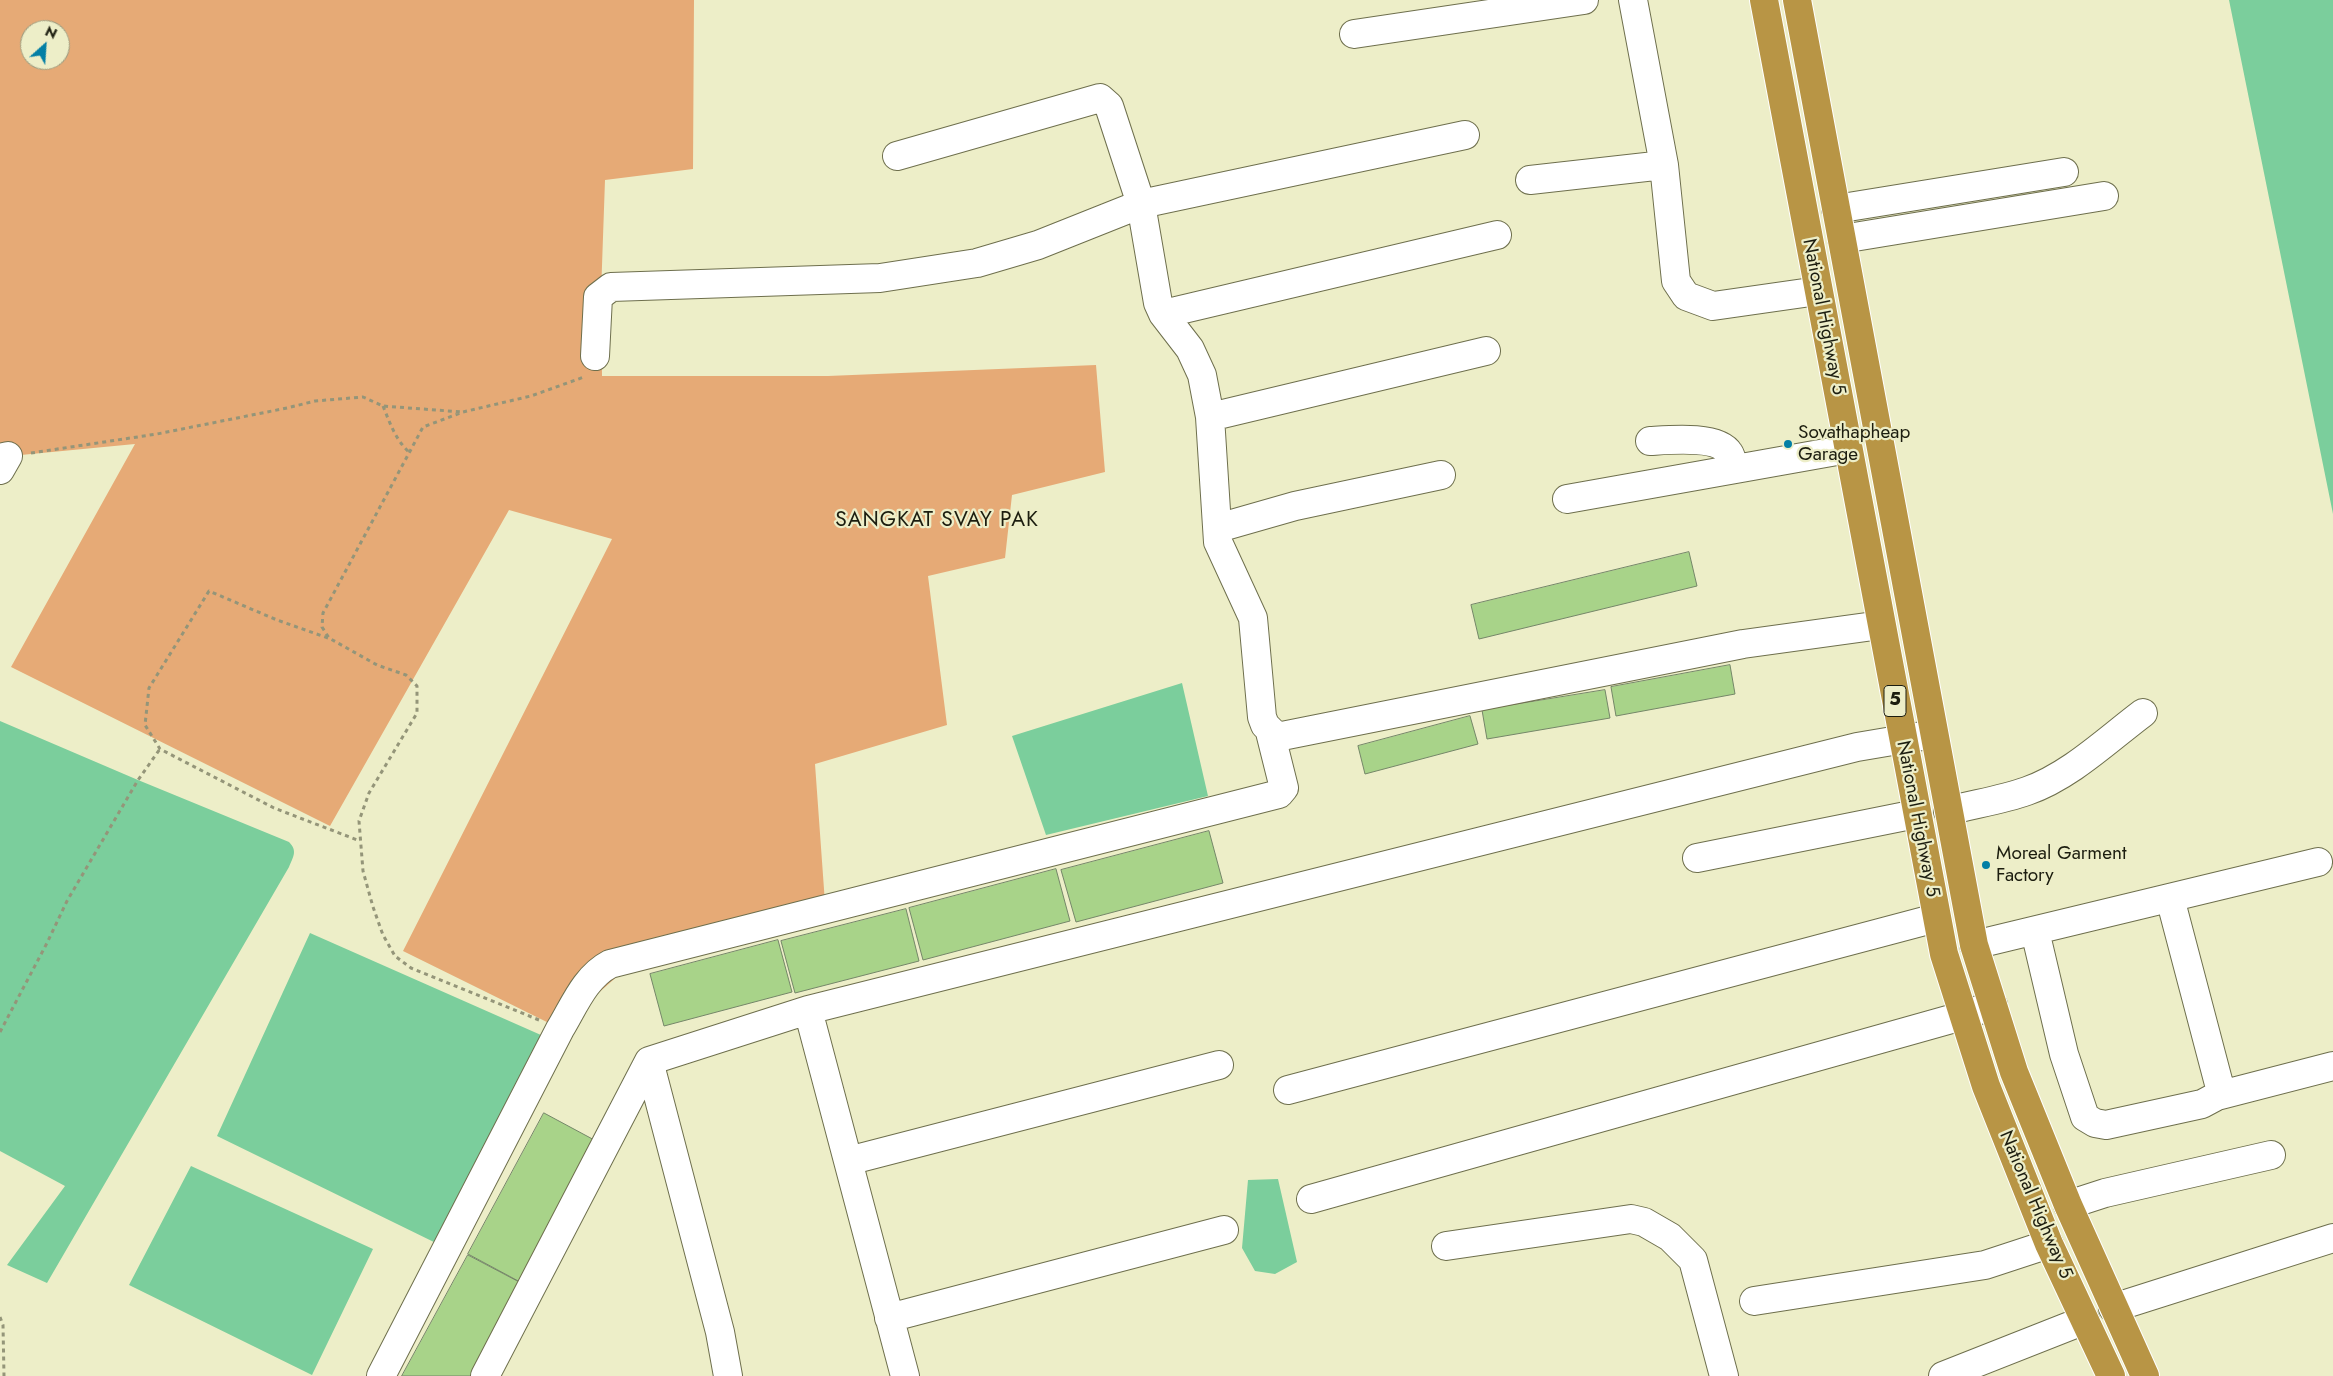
<!DOCTYPE html>
<style>
body{margin:0}
#map{position:relative;width:2333px;height:1376px;overflow:hidden;background:#edeec8;font-family:Jost,sans-serif}
canvas{display:block}
.north{position:absolute;left:20px;top:20px;width:50px;height:50px;box-sizing:border-box;background:#edeec8;border:1px solid #999a7e;border-radius:50%;rotate:26deg;font-size:14px;font-weight:700;line-height:20px;text-align:center;color:#1c1d0f}
.north::after{content:'';display:block;margin:auto;width:18px;height:22px;background:#037fa5;clip-path:polygon(50% 0,100% 100%,50% 72%,0 100%)}
</style>
<div id="map">
<canvas width="2333" height="1376"></canvas>
<div class="north">N</div>
</div>
<script>
const c = document.querySelector('canvas').getContext('2d');
c.lineJoin = 'round';
function paint(path, color) { c.fillStyle = color; c.fill(path, 'evenodd'); }
function trace(path, color, width, dash) { c.strokeStyle = color; c.lineWidth = width; c.lineCap = dash ? 'butt' : 'round'; c.setLineDash(dash || []); c.stroke(path); }
function label(font, color, halo, rows, align = 'center') {
  c.font = font + ' Jost,sans-serif'; c.lineWidth = 4.5; c.setLineDash([]); c.textBaseline = 'middle'; c.strokeStyle = halo; c.fillStyle = color; for (const [text, x, y, turn = 0] of rows) {
    c.save(); c.translate(x, y); c.rotate((+turn || 0) * Math.PI / 180); c.textAlign = isNaN(turn) ? turn : align; if (halo) c.strokeText(text, 0, 0); c.fillText(text, 0, 0); c.restore();
  }
}
paint(new Path2D(`
 M0,0H694L693,169L605,180L601,294L602,376H828L1096,365L1105,472L1012,495L1005,558L928,576L947,725L815,764L825,903L648,949L559,1028L403,951L612,539L509,510L330,826L11,667L135,444L0,457ZM30,30H60V60H30Z`), '#e6aa76');
paint(new Path2D(`
 M2229,0H2333V514Z
 M1182,683L1208,796L1046,835L1012,736Z
 M0,721L138,780L289,842C298,851 293,857 289,867L47,1283L7,1265L65,1186L0,1151Z
 M310,933L550,1039L440,1245L217,1136Z
 M191,1166L373,1249L312,1375L129,1285Z
 M1278,1179L1297,1262L1275,1274L1255,1271L1242,1248L1248,1180Z`), '#7bce9c');
const building = new Path2D(`
 M1689,552L1697,586L1479,639L1471,605Z
 M1730,665L1735,694L1616,716L1611,687Z
 M1605,690L1610,718L1487,739L1482,710Z
 M1470,716L1478,744L1365,774L1358,746Z
 M1209,831L1223,883L1076,922L1061,870Z
 M1056,869L1070,921L923,960L909,908Z
 M906,909L919,961L795,993L781,941Z
 M778,940L792,992L664,1026L650,974Z
 M544,1113L598,1142L522,1283L468,1254Z
 M468,1255L523,1284L473,1376H402Z`);
paint(building, '#a8d389');
trace(building, '#748668', 1);
const minor = new Path2D(`
 M1633,0L1664,165L1676,281L1686,296L1713,306L1818,291
 M1354,34L1584,0
 M897,156L1100,98L1109,106L1141,204L1158,303L1163,314L1190,349L1202,375L1210,417L1218,542L1253,618L1262,717L1265,725L1277,737L1743,644L1881,625
 M1530,180L1664,165
 M1836,209L2064,172
 M1842,239L2104,196
 M1163,314L1497,235
 M595,356L598,297L611,287L880,278L977,263L1038,245L1141,204L1465,135
 M1210,417L1486,351
 M1650,441C1668,440 1718,435 1729,453C1732,457 1732,463 1733,468
 M0,458L8,456L0,470
 M1567,499L1848,449
 M1218,528L1295,506L1441,475
 M1948,811C1974,804 2002,800 2027,791C2070,776 2107,740 2143,713
 M1697,858L1916,814
 M2170,898L2220,1088L2217,1096
 M2035,931L2064,1054L2085,1117L2095,1123L2106,1125L2202,1104L2217,1096L2333,1066
 M1974,945L2318,862
 M808,1010L905,1376
 M1288,1090L1936,918
 M848,1161L1219,1065
 M1311,1199L1962,1016L1993,1005
 M2068,1205L2105,1193L2271,1155
 M1446,1246L1631,1219L1644,1222L1670,1237L1693,1260L1724,1376
 M1754,1301L1985,1265L2049,1244
 M2113,1308L2333,1238
 M889,1318L1224,1230
 M381,1376L560,1029C574,1006 585,977 610,964L1279,794L1284,788L1270,732
 M485,1376L649,1061
 M728,1376L720,1332L649,1061L808,1010L1857,747L1934,734
 M1943,1376L2085,1320`);
const highway = new Path2D(`
 M1764,0L1944,954L1986,1086L2049,1244L2111,1376
 M1797,0L1974,945L2014,1072L2068,1205L2145,1376`);
trace(minor, '#6e6f4d', 30);
trace(highway, '#fff', 30);
trace(new Path2D(`
 M383,406C390,423 395,439 409,452
 M31,453L157,434L287,408L315,401L363,397L383,406L462,412
 M328,638L277,620L209,591L149,688L145,725L160,749L274,808L360,841
 M539,1020L411,968L395,956L383,935L373,907L363,871L359,821L369,793L417,713V686L406,675L377,665L329,638L322,627L323,613L423,427L463,412L531,396L584,377
 M0,1032L47,943L67,901L138,780L160,749
 M0,1317L3,1325L4,1376`), '#949579', 3, [4, 4]);
trace(minor, '#fff', 28);
trace(highway, '#b89545', 28);
for (const [x, y, r, color] of [
 [1788,444,5,"#037fa5"],
 [1986,865,5,"#037fa5"]
]) { const dot = new Path2D(); dot.arc(x, y, r, 0, 2 * Math.PI); c.fillStyle = color; c.fill(dot); trace(dot, '#edeec8', 2); }
for (const [x, y, w] of [
 [1895,701,22]
]) { const box = new Path2D(); box.roundRect(x - w / 2, y - 15.5, w, 31, 4); c.fillStyle = '#edeec8'; c.fill(box); trace(box, '#1c1d0f', 1); }
label('bold 18px', '#1c1d0f', null, [
 ["5",1895,701]
]);
label('19px', '#1c1d0f', '#edeec8', [
 ["National Highway 5",1823,317,79],
 ["National Highway 5",1917,819,79],
 ["National Highway 5",2035,1205,67]
]);
label('19px', '#1c1d0f', '#edeec8', [
 ["Sovathapheap",1798,433],
 ["Garage",1798,455],
 ["Moreal Garment",1996,854],
 ["Factory",1996,876]
], 'left');
c.letterSpacing = '1px';
label('21px', '#1c1d0f', '#edeec8', [
 ["SANGKAT SVAY PAK",937,521]
]);
c.letterSpacing = '0px';
</script>
